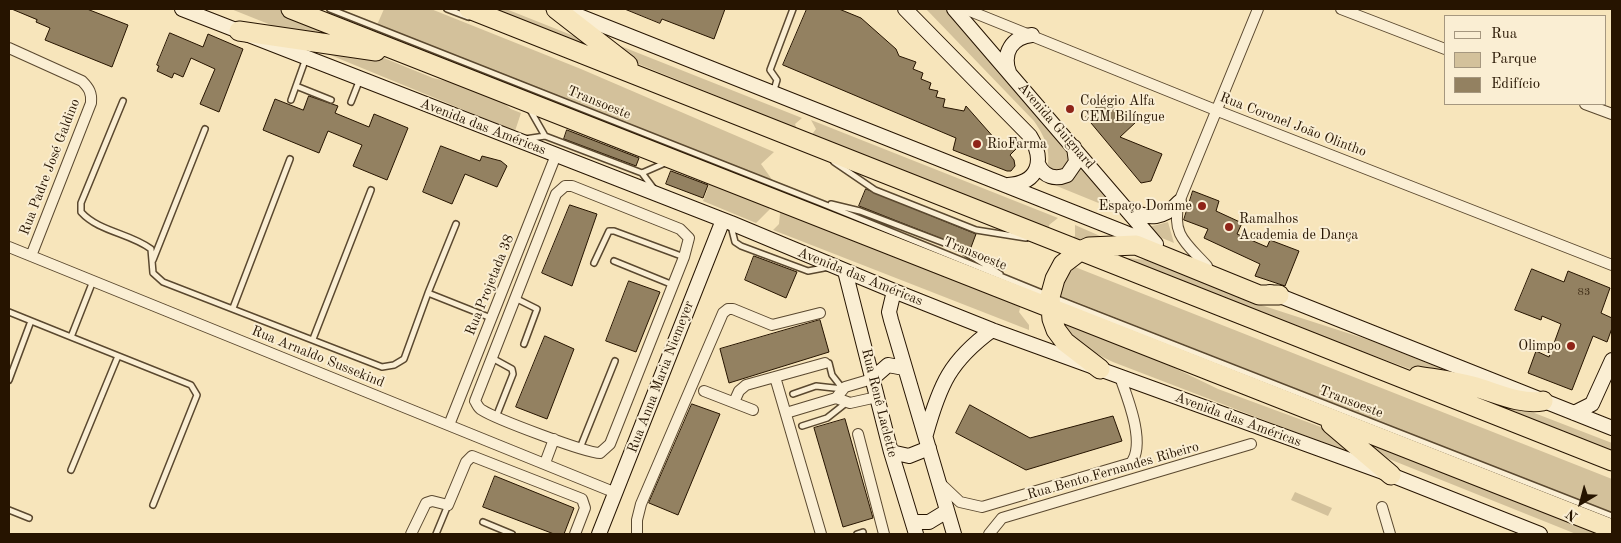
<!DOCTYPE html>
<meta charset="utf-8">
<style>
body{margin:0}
#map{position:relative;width:1621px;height:543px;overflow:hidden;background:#f7e5bb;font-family:"Old Standard TT",serif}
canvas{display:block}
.frame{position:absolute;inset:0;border:10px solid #261400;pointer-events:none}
.legend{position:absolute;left:1444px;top:15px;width:162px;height:90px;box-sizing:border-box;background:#faeed3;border:1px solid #a5977f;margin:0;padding:6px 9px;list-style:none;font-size:15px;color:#261400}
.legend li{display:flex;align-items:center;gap:10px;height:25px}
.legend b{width:25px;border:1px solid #a5977f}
.north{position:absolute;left:1556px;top:478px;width:50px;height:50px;-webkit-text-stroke:4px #faeed3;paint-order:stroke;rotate:217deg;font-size:14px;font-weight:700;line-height:20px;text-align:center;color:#261400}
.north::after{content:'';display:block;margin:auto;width:18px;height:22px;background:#261400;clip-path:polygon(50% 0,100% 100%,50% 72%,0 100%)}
</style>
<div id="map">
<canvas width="1621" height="543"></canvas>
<div class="frame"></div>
<ul class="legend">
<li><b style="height:6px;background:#faeed3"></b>Rua</li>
<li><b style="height:14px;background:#d3c19b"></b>Parque</li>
<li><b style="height:14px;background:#938161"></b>Edifício</li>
</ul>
<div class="north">N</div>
</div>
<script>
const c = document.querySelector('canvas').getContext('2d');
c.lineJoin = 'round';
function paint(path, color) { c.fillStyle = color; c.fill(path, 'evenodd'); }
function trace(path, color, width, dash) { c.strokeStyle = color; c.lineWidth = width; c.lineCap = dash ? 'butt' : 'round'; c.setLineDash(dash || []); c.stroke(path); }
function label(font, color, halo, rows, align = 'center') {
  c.font = font + ' "Old Standard TT",serif'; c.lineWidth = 4; c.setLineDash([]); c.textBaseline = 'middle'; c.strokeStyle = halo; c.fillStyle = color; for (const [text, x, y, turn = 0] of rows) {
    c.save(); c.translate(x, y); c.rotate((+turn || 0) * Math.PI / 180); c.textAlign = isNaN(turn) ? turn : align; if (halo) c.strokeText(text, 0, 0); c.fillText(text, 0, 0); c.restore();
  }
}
paint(new Path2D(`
 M231,9H279L355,39L276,27Z
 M384,9H431L581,69L774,152L761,164L773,181L377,25Z
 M486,9H506L594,44L615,60Z
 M926,9H946L1123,213L1042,180C1054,159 1048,141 1034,121Z
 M306,45L379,56L433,78L476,88L495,96L511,109L521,113L515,131Z
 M618,45L802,118L795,124L799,134L730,101L636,63Z
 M811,120L1058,218L1049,225L1050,234L810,137L816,129Z
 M711,180L766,203L770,209L756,223L703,201Z
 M785,210L1021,305L1019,312L1029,325V330L773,230L779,224L780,213Z
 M1168,222L1174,243L1162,238L1149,227Z
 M1075,225L1107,239L1079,246L1066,241L1075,236Z
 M1102,255L1146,260L1264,306L1369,340L1447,371L1443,375L1410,369Z
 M1075,267L1612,479V513L1059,295L1066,277Z
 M1061,320L1125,344L1218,389L1329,430L1381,465L1113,362C1090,351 1075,341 1061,320Z
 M1467,387L1612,443V457L1437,388Z
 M1355,435L1606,534H1576L1389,459Z
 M1295,492L1332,508L1328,516L1291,500Z`), '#d3c19b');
const building = new Path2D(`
 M12,9H87L128,25L112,67L45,40L50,28L36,22L37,20Z
 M625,9H725L714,39L662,19L660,23Z
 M807,9H839L861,18L896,49L899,56L916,62L913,69L923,73L921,79L931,83L929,89L938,91L936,97L945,99L943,107L964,111L966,106L1003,148L1012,139L1019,146L1010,155L1014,160L1015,166L1011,171H1007L953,150L956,138L783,65Z
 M170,33L203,47L208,34L243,49L219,112L200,104L215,69L191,58L183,77L174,73L172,78L157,71L159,66L157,65Z
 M309,96L338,106L335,113L369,127L374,114L408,128L387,180L353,166L362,145L328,131L319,153L263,130L275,99L303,110Z
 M1103,102L1136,122L1120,137L1162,154L1151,181L1141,183L1086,117Z
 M567,130L639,158L636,166L564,139Z
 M441,146L480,161L482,156L501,161L507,166L497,187L465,174L452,204L423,192Z
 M671,171L708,185L703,198L666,184Z
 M866,189L976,234L970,250L859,206Z
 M1193,191L1219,201L1216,211L1242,223L1237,234L1267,247L1270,240L1299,251L1285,286L1255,276L1260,264L1204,238L1208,229L1184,220Z
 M570,205L597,214L572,286L542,273Z
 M754,256L797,272L786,298L745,280Z
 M1532,269L1564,282L1568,271L1610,288L1601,313L1612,318V328L1607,342L1593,336L1572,390L1528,373L1536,351L1549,357L1561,324L1542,316L1541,320L1515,310Z
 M629,281L660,292L636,352L606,341Z
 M820,320L829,352L729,383L720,349Z
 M545,336L574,349L547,419L516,407Z
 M692,404L720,414L678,515L649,503Z
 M970,405L1030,438L1113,416L1122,441L1026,470L956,433Z
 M845,419L873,518L843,527L814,428Z
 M495,476L574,508L564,534H554L483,507Z`);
paint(building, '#938161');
trace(building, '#261400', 1);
const lane = new Path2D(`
 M330,9L821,203L1047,295
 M447,9L468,17
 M296,86L331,100
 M773,93L777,80L770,70L793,9
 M291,100L306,58
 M123,101L81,203V212C99,232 130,233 151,249L153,273L163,282L382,367L394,365L404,359L428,293L491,318
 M351,102L360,79
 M529,108L545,136L642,173L665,163
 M525,139L545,136
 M834,162L875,190L976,230L1026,238
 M642,173L654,189
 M831,204L860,211L960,249L1000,274
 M731,226L735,242L741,246L808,271L829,267
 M153,260L205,129
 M614,261L673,285
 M594,263L609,231H614L684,257
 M93,281L71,337L191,385L197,395L153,505
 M428,293L456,224
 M515,298L537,309L524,344
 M1055,298L1612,516
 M233,308L290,159
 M9,312L71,337
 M313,339L371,190
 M492,358L512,369L513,374L496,417
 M9,380L31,321
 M793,394L816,386L843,389L832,375L829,363H825
 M802,426L827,418L846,403
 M580,448L615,361
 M71,470L118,356
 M9,510L29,518
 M483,522L512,534
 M436,534L448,505
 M857,534L863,532`);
const street = new Path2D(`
 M965,9L1218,111L1612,265
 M1341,9L1445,49
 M9,48L82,81C89,88 92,93 91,103L31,256
 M1585,104L1612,114
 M565,186H572L680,229L689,238L684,257L610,444L600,453C586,453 496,419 482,410C478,408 477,404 475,401L556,194Z
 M9,247L616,493
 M1207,266C1186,243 1171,235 1179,202L1258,9
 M775,377L821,534
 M872,379L845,387L836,398L850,403L877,397
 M704,391L753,410
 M734,402L739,391L746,385L825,363
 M786,413L836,398
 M449,425L556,155
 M858,434L884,534
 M545,463L554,439
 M941,484L960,502L982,507L1131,463C1146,444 1128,399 1120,377
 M1382,507L1390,534
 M411,534L426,503L432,501L448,505L466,462L472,456L582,499L585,508L575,534
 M637,534V520L641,504L723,313L728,309H733L772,325L820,313
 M989,534L1002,518L1251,444`);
const secondary = new Path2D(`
 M182,9L731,223L894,291L992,330L1391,475L1540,534
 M905,9L1030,136C1045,160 1039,183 1008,185
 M954,9L1156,244
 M564,10L1151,243
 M1009,72C1002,53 1012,37 1032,35
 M1038,164C1044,177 1055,180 1067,175L1076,162L1074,147
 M1130,209C1148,221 1165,218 1179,202
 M845,271L891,452L916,534
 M894,291L889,312L891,320L954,534
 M1270,292L1612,428
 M872,379L888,365L904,368
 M1574,413L1592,404L1612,360
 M926,434C940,384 950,361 992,330
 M891,452L909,456L929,448
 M913,522H929L947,511
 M599,534L723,220`);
const highway = new Path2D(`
 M291,9L1612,529
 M469,9L1612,461
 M556,9L628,65
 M239,31L376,51
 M1100,369L1065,342L1056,330L1052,319L1050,297L1055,279L1063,264L1080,251L1089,247L1136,245L1259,295H1279
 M1418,376C1436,379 1454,381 1472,386C1495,392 1519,405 1543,401
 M1331,424L1391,475`);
trace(lane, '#5a482f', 8);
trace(street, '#5a482f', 12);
trace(secondary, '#261400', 16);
trace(highway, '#261400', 21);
trace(lane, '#faeed3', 5);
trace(street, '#faeed3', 10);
trace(secondary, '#faeed3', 14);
trace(highway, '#f7e5bb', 19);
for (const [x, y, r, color] of [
 [1070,109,5,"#8f2418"],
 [977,144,5,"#8f2418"],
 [1202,206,5,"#8f2418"],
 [1229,227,5,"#8f2418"],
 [1571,346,5,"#8f2418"]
]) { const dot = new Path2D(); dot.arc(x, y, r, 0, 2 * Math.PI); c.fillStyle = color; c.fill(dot); trace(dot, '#faeed3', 2); }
label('11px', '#412f18', null, [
 ["83",1584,292]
]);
label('14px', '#261400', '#faeed3', [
 ["Colégio Alfa",1080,101],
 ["CEM Bilíngue",1080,117],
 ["RioFarma",987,144],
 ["Espaço Domme",1192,206,"right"],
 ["Ramalhos",1239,219],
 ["Academia de Dança",1239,235],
 ["Olimpo",1561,346,"right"]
], 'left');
label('14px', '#261400', '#faeed3', [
 ["Transoeste",599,103,22],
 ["Rua Coronel João Olintho",1293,125,21],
 ["Avenida Guignard",1056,126,49],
 ["Avenida das Américas",483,127,21],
 ["Rua Padre José Galdino",50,167,-69],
 ["Transoeste",975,254,22],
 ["Avenida das Américas",860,277,22],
 ["Rua Projetada 38",490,285,-68],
 ["Rua Arnaldo Sussekind",318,357,22],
 ["Rua Anna Maria Niemeyer",661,377,-69],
 ["Transoeste",1351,402,21],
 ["Rua Renê Laclette",879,403,76],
 ["Avenida das Américas",1238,420,20],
 ["Rua Bento Fernandes Ribeiro",1113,471,-16]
]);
</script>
